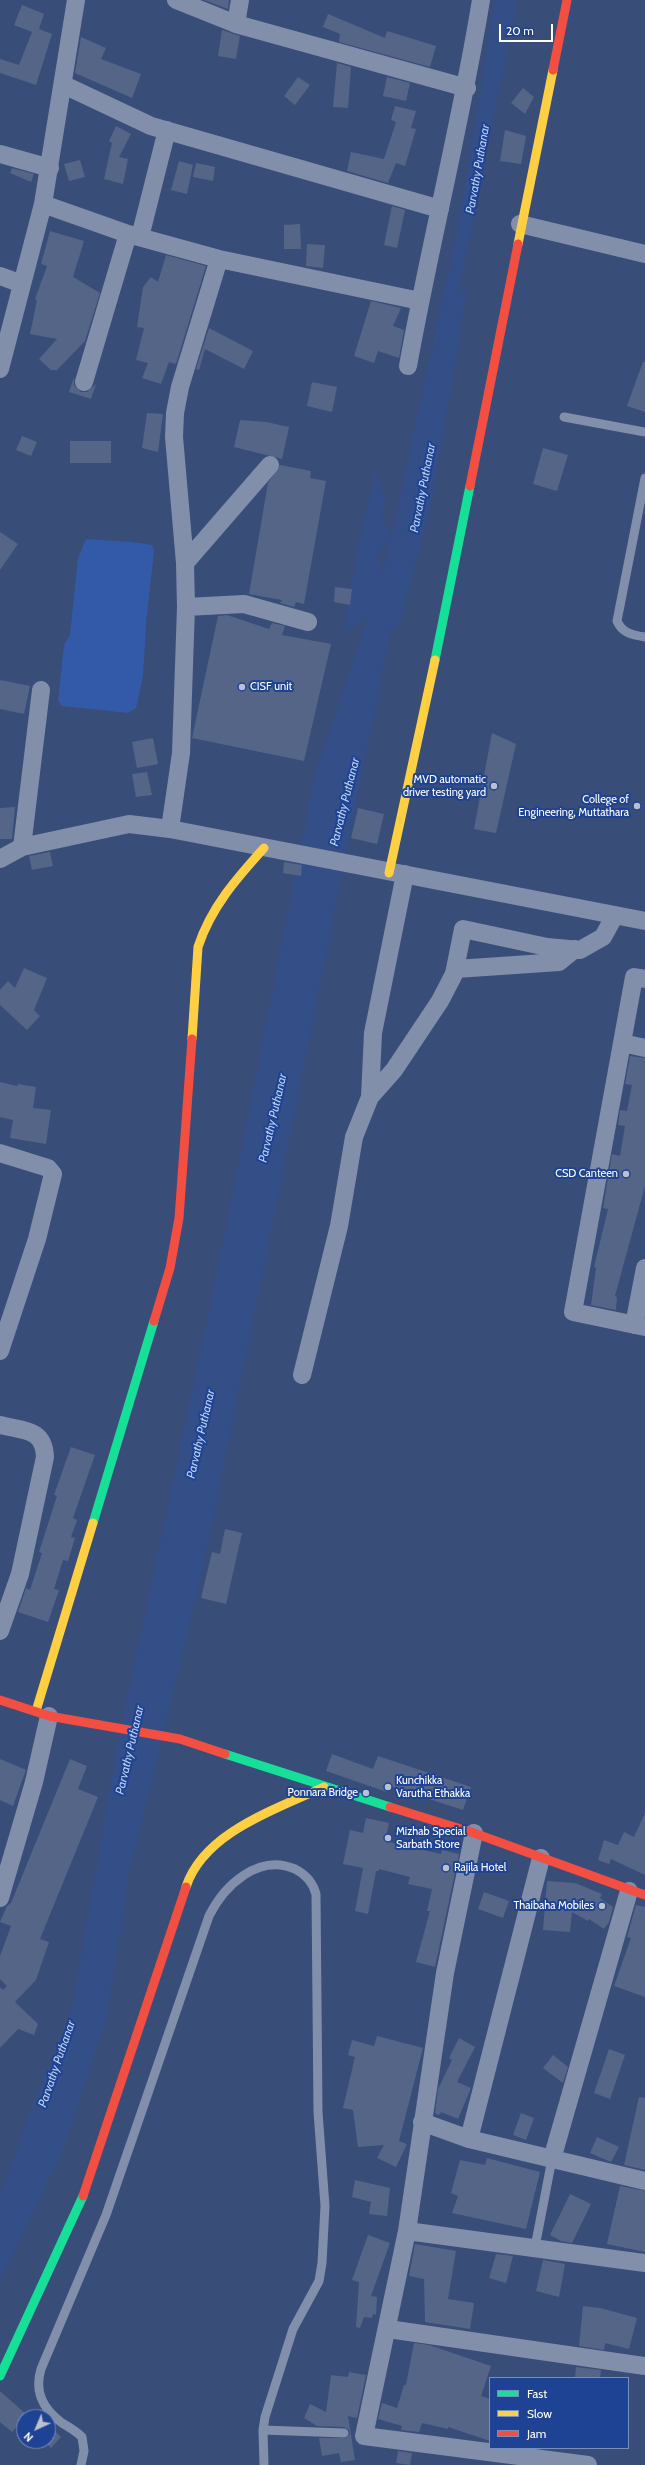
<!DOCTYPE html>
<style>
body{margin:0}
#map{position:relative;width:645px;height:2465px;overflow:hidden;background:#394d79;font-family:Cabin,sans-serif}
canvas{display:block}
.legend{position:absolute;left:489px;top:2377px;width:140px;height:72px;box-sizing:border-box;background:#1e4394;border:1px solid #788ebf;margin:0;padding:5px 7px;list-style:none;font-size:12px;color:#fff}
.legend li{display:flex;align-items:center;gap:8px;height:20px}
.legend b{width:20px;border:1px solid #788ebf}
.north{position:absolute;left:16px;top:2409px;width:40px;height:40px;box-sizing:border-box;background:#1e4394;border:1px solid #788ebf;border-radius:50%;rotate:224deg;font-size:11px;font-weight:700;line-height:16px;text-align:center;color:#fff}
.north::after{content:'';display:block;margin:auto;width:14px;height:18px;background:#bac1d0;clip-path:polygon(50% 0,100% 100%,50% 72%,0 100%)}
.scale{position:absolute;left:499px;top:24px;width:54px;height:18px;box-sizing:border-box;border:2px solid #fff;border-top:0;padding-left:5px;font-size:12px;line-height:14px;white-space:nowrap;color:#fff;-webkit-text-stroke:3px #1e4394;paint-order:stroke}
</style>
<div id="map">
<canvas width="645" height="2465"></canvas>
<ul class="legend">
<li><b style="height:5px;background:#16e098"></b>Fast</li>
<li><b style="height:5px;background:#ffcf43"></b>Slow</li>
<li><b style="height:5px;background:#f24e42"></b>Jam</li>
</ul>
<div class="north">N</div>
<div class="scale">20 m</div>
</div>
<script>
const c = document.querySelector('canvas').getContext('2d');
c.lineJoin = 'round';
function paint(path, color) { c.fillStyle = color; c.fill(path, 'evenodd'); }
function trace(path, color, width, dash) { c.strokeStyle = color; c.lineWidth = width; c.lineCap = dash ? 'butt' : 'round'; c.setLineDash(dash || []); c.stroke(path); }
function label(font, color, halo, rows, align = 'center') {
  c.font = font + ' Cabin,sans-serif'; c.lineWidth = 4; c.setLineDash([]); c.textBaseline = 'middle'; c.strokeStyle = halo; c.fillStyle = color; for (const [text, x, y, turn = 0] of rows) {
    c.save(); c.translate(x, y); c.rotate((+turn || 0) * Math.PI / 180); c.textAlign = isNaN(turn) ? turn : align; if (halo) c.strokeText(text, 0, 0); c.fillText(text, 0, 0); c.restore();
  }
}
paint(new Path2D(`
 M86,539C109,541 131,541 152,545L154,551L146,624L143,676L136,708L128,713L62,706L58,701L64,645L70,635L78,558Z`), '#335aa9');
paint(new Path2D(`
 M495,0H517L203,1569L129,1873L106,2020L65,2145L0,2282V2235L20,2183L74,1998L117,1747L217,1273L315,774L368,618L348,631L344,630L359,542L373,485V470L380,480L385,499L382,518L391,537L457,233ZM391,539L383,572L377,556Z`), '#344e88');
trace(new Path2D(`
 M391,620L422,501L456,299
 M0,2225L53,2076`), '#344e88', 19);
paint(new Path2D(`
 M204,0H229L228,9Z
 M22,5L44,14L39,29L52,34L36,85L0,73V59L19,65L32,32L14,25Z
 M328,14L385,38L387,31L436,46L430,67L339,42L340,34L323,27Z
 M222,30L240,36L236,59L218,56Z
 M81,37L106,48L101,59L141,74L132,98L75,73Z
 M337,63L351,67L348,108L333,107Z
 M298,77L310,85L295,105L284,96Z
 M387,77L410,83L406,101L383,96Z
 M523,88L534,97L525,114L511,103Z
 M395,106L416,111L411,128L416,129L405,166L396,163L388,183L347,171L351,152L384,159L396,122L391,120Z
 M116,126L131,134L119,157L128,159L123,184L104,179L112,143L109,141Z
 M505,130L526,136L521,164L500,161Z
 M80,160L85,177L69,181L64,164Z
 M179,161L193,165L187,194L171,190Z
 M196,163L215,167L213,181L193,177Z
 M12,168L34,174L31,182L10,173Z
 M392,206L405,210L397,248L384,245Z
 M300,224L301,249H284V225Z
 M50,231L84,241L73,277L100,293L85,341L57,370H51L39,359L57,339L30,334L37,300L35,299L47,266L41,264Z
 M307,244L325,245L323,268L306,266Z
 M166,255L206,266L176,364L169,362L161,384L142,378L148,363L136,360L144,328L137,327L143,287L151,277L158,282Z
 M371,301L401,308L393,326L404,330L399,358L378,351L374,363L354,356Z
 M209,328L253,351L244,369L205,349L199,370L196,369Z
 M643,362H645V412L627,406Z
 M74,377V385L81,392H87L96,384L91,399L69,392Z
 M312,382L337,387L332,412L307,406Z
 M147,413L163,414L158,452L142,448Z
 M240,420L266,422L289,427L282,459L234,447Z
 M22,436L37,442L31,456L16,450Z
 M70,441H111V463H70Z
 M543,448L568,455L557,491L533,484Z
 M280,465L311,471L310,478L326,481L304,604L296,602L294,607L280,603L282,600L249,594L268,483Z
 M0,532L18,544L0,570Z
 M335,587L352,589L350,605L334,602Z
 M227,615L269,629L272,623L285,626L282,635L331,644L304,761L192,738L218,616Z
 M0,680L30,686L24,714L0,709Z
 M492,733L516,744L496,833L474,829Z
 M153,738L158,764L137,768L132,742Z
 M147,772L152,795L136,797L132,774Z
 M15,807L12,839H0V808Z
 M358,808L384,814L377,844L351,838Z
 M50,852L53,866L32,870L29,856Z
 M284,862L302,865L301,876L283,873Z
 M24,968L47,978L34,1010L40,1016L27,1030L0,1005V990L8,981L15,988Z
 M630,1056L645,1058V1186L615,1296L617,1297L616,1310L591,1305L596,1268L594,1267L608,1209L603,1208L612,1154L620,1156L625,1126L618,1125L620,1110L627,1111L632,1085L625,1084Z
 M0,1082L17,1086L18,1084L36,1087L33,1108L51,1110L46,1144L10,1138L13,1120L0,1117Z
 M71,1447L95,1455L73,1518L77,1520L71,1537L75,1538L68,1561L63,1560L54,1589L59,1590L48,1622L18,1612L26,1588L30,1590L42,1553L39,1552L57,1496L54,1495Z
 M225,1529L242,1533L226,1604L201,1598L212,1552L220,1554Z
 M332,1754L373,1769L378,1756L471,1787L463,1810L389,1786L387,1792L326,1771Z
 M0,1759L26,1770L13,1806L0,1800Z
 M70,1759L87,1766L78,1789L98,1797L40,1939L49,1942L36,1980L15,2002L38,2024L34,2035L18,2029L0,2048V1987L3,1990L7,1986L0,1979V1956L11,1926L0,1922L7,1906L11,1903Z
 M645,1813V1875L611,1859L609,1864L598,1860L604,1840L618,1845L624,1832L634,1837Z
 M366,1818L389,1823L385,1841L441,1854L442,1850L459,1854L435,1967L416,1962L430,1911H427L432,1889L408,1884L410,1877L379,1869V1871H376L368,1914L355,1911L363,1868L343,1864L350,1830L363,1833Z
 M547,1881L575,1883L602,1894L600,1898L613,1907L609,1922L604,1929L589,1919L588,1921L572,1912L570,1932L543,1930Z
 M484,1892L509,1901L503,1918L478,1909Z
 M636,1905L645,1907V1997L614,1986L631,1938L627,1937Z
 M377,2036L423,2048L399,2141L407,2144L396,2167L377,2158L384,2145L358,2147L353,2110L343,2108L355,2057L348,2055L352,2040L374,2046Z
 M459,2038L475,2047L457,2082L471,2088L458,2119L441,2112L439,2115L435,2113L438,2089L452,2060L449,2058Z
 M609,2049L625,2055L610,2099L594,2093Z
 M553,2055L568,2067L563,2083L543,2068Z
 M639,2097L645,2098V2170L624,2165Z
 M521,2113L534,2118L526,2140L513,2135Z
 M597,2137L619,2147L611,2162L590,2153Z
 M487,2158L540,2172L526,2229L452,2213L458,2196L451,2193L460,2160L485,2165Z
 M355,2180L390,2188L387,2216L369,2214L371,2202L352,2197Z
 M620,2186L645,2191V2252L607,2244Z
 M570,2194L591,2204L572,2243L561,2241L550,2235Z
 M368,2235L390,2243L371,2296L377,2297L376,2315L373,2314L372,2318L364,2317L360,2328L356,2327L359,2282L352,2280Z
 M415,2244L456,2251L448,2299L474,2303L470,2329L425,2322L424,2279L409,2276Z
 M496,2254L513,2256L506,2283L489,2278Z
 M543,2260L565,2264L559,2297L536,2291Z
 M583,2306L600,2308L637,2318L629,2349L605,2343L604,2350L579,2346Z
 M414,2343L429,2345L491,2366L481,2396L490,2399V2441L448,2427V2429L422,2423L419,2432L401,2430L402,2426L378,2419L382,2403L397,2408L404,2385H406Z
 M576,2367L601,2370L600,2378H575Z
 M349,2372L366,2375L357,2418L348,2416L355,2460L341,2462L339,2453L322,2456L319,2438H346L350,2434L349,2430L344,2427L317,2426L304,2418L310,2404L326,2412L331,2375L348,2377Z
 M0,2391L27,2415L12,2432L0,2422Z
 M48,2424L61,2437L51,2448L44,2441H48Z
 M398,2451L412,2453L410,2465L396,2463Z`), '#556588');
trace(new Path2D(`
 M564,417L645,432
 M645,478L617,621C622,633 632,635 645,637
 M535,2247L552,2159
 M263,2430L344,2433
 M81,2465L84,2451L82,2437C76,2431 69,2427 62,2423C43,2409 34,2392 41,2369L106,2215L209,1916C224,1886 258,1853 295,1869C305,1874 313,1883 316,1894L318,2112L325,2206L322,2263L319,2281L293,2329L265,2417L263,2430L264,2465`), '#828fab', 9);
trace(new Path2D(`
 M176,0L236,24L467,88
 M236,24L240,0
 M64,85L151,126L440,209
 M0,154L50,168
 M43,204L128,234L219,259L420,301
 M520,224L645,254
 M140,237L167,130
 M0,276L22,284
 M408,366C430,244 461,123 481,0
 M0,369L43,204L76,0
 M84,382L128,234
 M185,563L270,465
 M186,607L244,604L308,622
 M170,829L181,753L186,607L185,563L174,437L175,413L180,387L219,259
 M22,847L41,690
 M0,859L22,847L129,824L170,829L645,921
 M456,969L559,962L575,949
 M645,979L634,977L573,1312L645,1327
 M622,1043L645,1048
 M370,1097L373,1033L405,874
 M0,1153L48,1168L53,1174L37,1239L0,1351
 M634,1325L645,1268
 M302,1375L339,1226L354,1137L370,1097L394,1070L440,1001L454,974L463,929L547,947L580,950L603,937L615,915
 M0,1425C23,1431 44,1428 45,1457L20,1574L0,1631
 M474,1833L445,1973L407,2231L364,2436L588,2465
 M0,1898L34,1782L49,1716
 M422,2122L469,2139L645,2181
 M469,2139L541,1858
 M552,2159L629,1891
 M407,2231L645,2263
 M388,2329L645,2366`), '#828fab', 18);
trace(new Path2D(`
 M435,660L470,486
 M93,1523L154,1321
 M225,1754L390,1807
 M0,2376L83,2196`), '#16e098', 9);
trace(new Path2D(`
 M518,244L553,70
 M389,873L435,660
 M192,1039L198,947C211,907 237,878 264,848
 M36,1711L93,1523
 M186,1887C204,1832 277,1809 324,1787`), '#ffcf43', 9);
trace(new Path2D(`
 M553,70L567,0
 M470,486L518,244
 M154,1321L170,1268L179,1218L192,1039
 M0,1700L49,1716L180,1739L225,1754
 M390,1807L474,1833L645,1895
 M83,2196L186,1887`), '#f24e42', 9);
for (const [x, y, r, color] of [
 [242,687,4,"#bac1d0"],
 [494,786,4,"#bac1d0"],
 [637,806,4,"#bac1d0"],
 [626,1174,4,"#bac1d0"],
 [388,1787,4,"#bac1d0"],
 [366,1793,4,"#bac1d0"],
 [388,1838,4,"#bac1d0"],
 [446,1868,4,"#bac1d0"],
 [602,1906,4,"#bac1d0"]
]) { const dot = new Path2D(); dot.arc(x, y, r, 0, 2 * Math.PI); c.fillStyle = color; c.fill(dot); trace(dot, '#1e4394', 1.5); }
label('11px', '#fff', '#1e4394', [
 ["CISF unit",250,687,"left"],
 ["MVD automatic",486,780],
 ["driver testing yard",486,793],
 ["College of",629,800],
 ["Engineering, Muttathara",629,813],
 ["CSD Canteen",618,1174],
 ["Kunchikka",396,1781,"left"],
 ["Varutha Ethakka",396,1794,"left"],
 ["Ponnara Bridge",358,1793],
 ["Mizhab Special",396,1832,"left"],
 ["Sarbath Store",396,1845,"left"],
 ["Rajila Hotel",454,1868,"left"],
 ["Thaibaha Mobiles",594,1906]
], 'right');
label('italic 12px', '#bdd0f5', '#1e4394', [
 ["Parvathy Puthanar",478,169,-80],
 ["Parvathy Puthanar",423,488,-79],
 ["Parvathy Puthanar",345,802,-76],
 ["Parvathy Puthanar",273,1118,-77],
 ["Parvathy Puthanar",201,1434,-77],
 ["Parvathy Puthanar",130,1750,-77],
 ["Parvathy Puthanar",57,2064,-71]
]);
</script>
